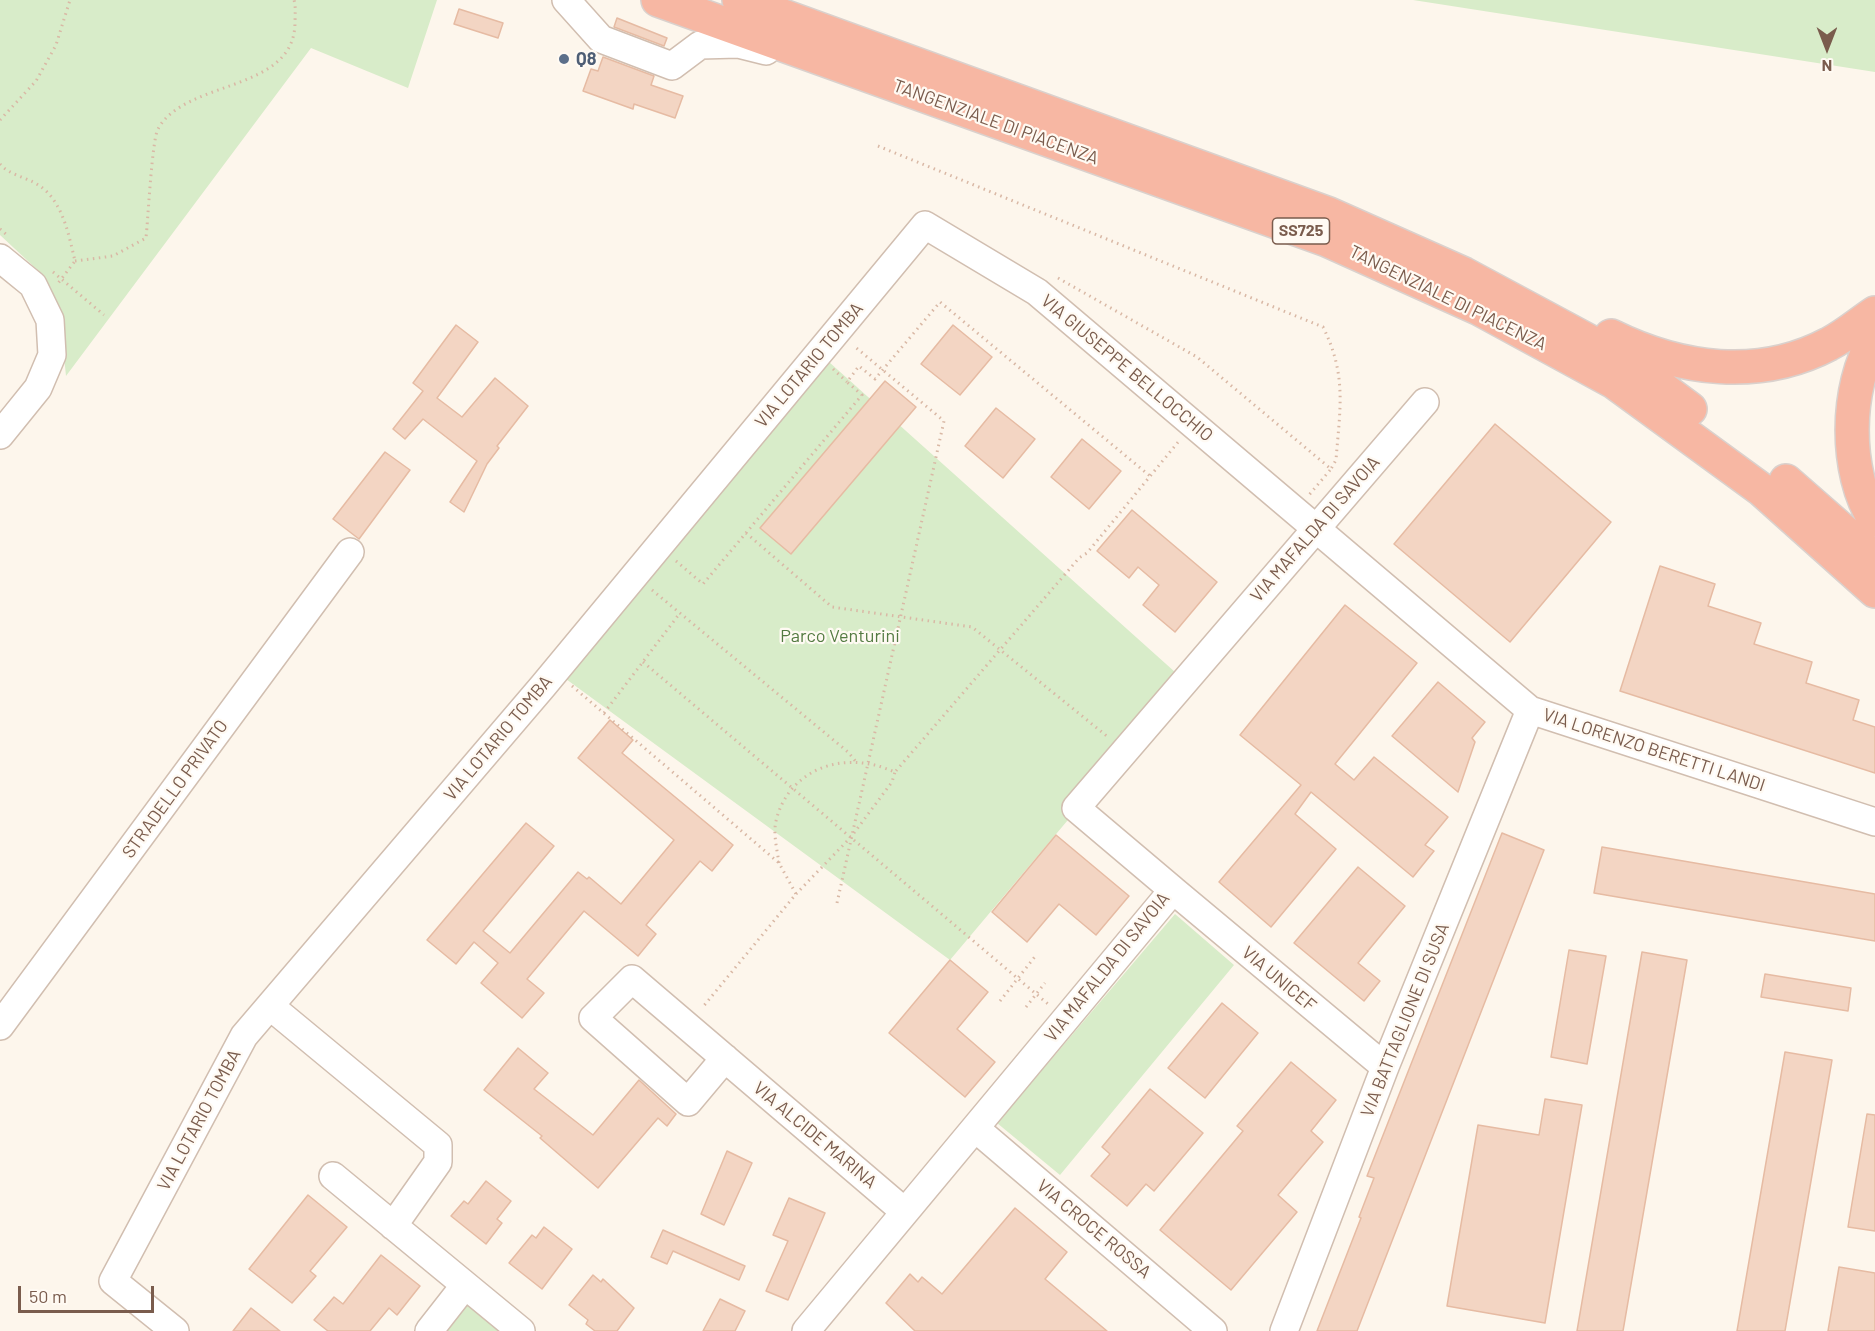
<!DOCTYPE html>
<style>
body{margin:0}
#map{position:relative;width:1875px;height:1331px;overflow:hidden;background:#fdf6ec;font-family:Barlow,sans-serif}
canvas{display:block}
.north{position:absolute;left:1797px;top:18px;width:60px;height:60px;-webkit-text-stroke:4px #fffaf3;paint-order:stroke;rotate:180deg;font-size:16px;font-weight:700;line-height:24px;text-align:center;color:#7a5c4d}
.north::after{content:'';display:block;margin:auto;width:21px;height:27px;background:#7a5c4d;clip-path:polygon(50% 0,100% 100%,50% 72%,0 100%)}
.scale{position:absolute;left:18px;top:1286px;width:136px;height:27px;box-sizing:border-box;border:3px solid #7a5c4d;border-top:0;padding-left:8px;font-size:18px;line-height:21px;white-space:nowrap;color:#7a5c4d;-webkit-text-stroke:4px #fffaf3;paint-order:stroke}
</style>
<div id="map">
<canvas width="1875" height="1331"></canvas>
<div class="north">N</div>
<div class="scale">50 m</div>
</div>
<script>
const c = document.querySelector('canvas').getContext('2d');
c.lineJoin = 'round';
function paint(path, color) { c.fillStyle = color; c.fill(path, 'evenodd'); }
function trace(path, color, width, dash) { c.strokeStyle = color; c.lineWidth = width; c.lineCap = dash ? 'butt' : 'round'; c.setLineDash(dash || []); c.stroke(path); }
function label(font, color, halo, rows, align = 'center') {
  c.font = font + ' Barlow,sans-serif'; c.lineWidth = 4.5; c.setLineDash([]); c.textBaseline = 'middle'; c.strokeStyle = halo; c.fillStyle = color; for (const [text, x, y, turn = 0] of rows) {
    c.save(); c.translate(x, y); c.rotate((+turn || 0) * Math.PI / 180); c.textAlign = isNaN(turn) ? turn : align; if (halo) c.strokeText(text, 0, 0); c.fillText(text, 0, 0); c.restore();
  }
}
paint(new Path2D(`
 M0,0H437L408,88L311,48L66,376L59,306L44,276L0,235Z
 M1413,0H1875V72Z
 M819,353L1185,681L950,960L555,671Z
 M1175,914L1234,965L1060,1175L997,1123Z
 M474,1292L515,1331H442Z`), '#d8ecc9');
const building = new Path2D(`
 M459,9L503,23L498,38L454,24Z
 M617,18L667,38L664,46L614,27Z
 M603,57L654,76L651,85L683,96L675,118L634,104L633,109L583,91L591,69L598,71Z
 M456,325L478,342L437,398L462,417L495,378L528,406L497,446L499,448L487,464L464,512L450,502L477,461L423,419L405,439L393,429L423,391L413,383Z
 M953,325L992,357L960,395L921,364Z
 M885,381L916,407L791,554L760,528Z
 M996,408L1035,439L1003,478L965,446Z
 M1495,424L1611,522L1510,642L1394,544Z
 M1082,439L1121,471L1089,509L1051,477Z
 M385,452L410,470L359,539L333,519Z
 M1132,510L1217,582L1175,632L1143,605L1159,585L1138,567L1129,578L1097,551Z
 M1660,566L1715,584L1708,606L1761,623L1754,644L1812,662L1806,683L1859,700L1853,720L1875,727V773L1620,691Z
 M1345,605L1417,663L1335,764L1354,780L1374,757L1448,817L1425,845L1434,851L1413,877L1311,792L1295,814L1336,849L1271,927L1219,882L1301,785L1240,735Z
 M1438,682L1485,722L1472,738L1475,742L1458,792L1392,736Z
 M610,720L633,740L622,753L733,845L712,871L700,861L646,925L656,934L638,956L584,911L527,979L544,993L522,1018L481,983L498,963L474,942L456,964L427,940L526,823L554,846L483,931L510,953L578,872L587,879L589,877L621,904L674,840L578,758Z
 M1502,833L1544,850L1357,1331H1317L1361,1218L1359,1217L1374,1178L1367,1176Z
 M1056,835L1129,896L1096,935L1059,904L1027,942L992,912Z
 M1602,847L1875,894V941L1594,893Z
 M1358,867L1405,906L1358,963L1380,981L1364,1001L1294,943Z
 M1569,950L1606,956L1587,1064L1551,1057Z
 M1642,952L1687,960L1623,1331H1577Z
 M950,960L988,992L957,1029L995,1062L965,1097L889,1033Z
 M1765,974L1851,988L1848,1011L1761,997Z
 M1222,1003L1258,1033L1205,1098L1168,1068Z
 M518,1048L548,1073L534,1089L593,1135L639,1080L676,1114L667,1126L658,1118L598,1188L540,1138L542,1136L484,1090Z
 M1785,1052L1832,1060L1785,1331H1737Z
 M1291,1062L1336,1100L1311,1131L1323,1142L1278,1195L1297,1212L1231,1290L1160,1230L1243,1131L1237,1126Z
 M1150,1089L1203,1133L1154,1191L1146,1184L1127,1206L1091,1176L1110,1154L1102,1147Z
 M1545,1099L1582,1105L1545,1323L1447,1306L1478,1125L1539,1135Z
 M1867,1114L1875,1115V1231L1848,1227Z
 M727,1151L752,1163L724,1225L701,1214Z
 M486,1181L511,1201L497,1219L502,1223L486,1244L451,1216L464,1201L468,1204Z
 M308,1195L347,1227L310,1271L316,1276L292,1303L249,1269Z
 M789,1198L825,1213L788,1300L766,1291L788,1241L773,1235Z
 M1015,1208L1067,1252L1045,1279L1107,1331H915L886,1303L910,1274L918,1282L922,1277L942,1294Z
 M544,1227L572,1249L542,1289L509,1263L532,1235L536,1238Z
 M663,1230L745,1266L739,1280L673,1251L667,1264L651,1257Z
 M381,1255L420,1286L397,1315L389,1308L370,1331H328L314,1320L334,1297L343,1304Z
 M1839,1267L1875,1273V1331H1828Z
 M593,1275L601,1282L603,1279L634,1308L617,1331H595L586,1324L588,1320L569,1305Z
 M720,1299L745,1311L735,1331H703Z
 M251,1308L280,1331H233Z`);
paint(building, '#f3d5c3');
trace(building, '#e6bba3', 1.5);
const minor = new Path2D(`
 M566,0L601,39L672,66L700,45L738,44L766,51
 M0,258L33,285L50,320L52,355L38,388L0,435
 M1173,890L1385,1067
 M270,1006L438,1145V1162L393,1226
 M0,1026L350,552
 M725,1058L688,1102L593,1018L632,979L905,1212
 M975,1128L1213,1331
 M333,1176L521,1331
 M175,1331L113,1281L244,1036L543,686L925,225L1037,292L1530,710L1875,822
 M429,1331L465,1285
 M806,1331L1173,890L1076,808L1425,402
 M1284,1331L1385,1067L1530,710`);
const highway = new Path2D(`
 M658,0L1327,240L1478,308L1614,382L1762,490L1875,591
 M739,0L1329,214L1464,274L1624,360L1690,409
 M1611,336C1680,370 1759,381 1829,344C1845,336 1860,323 1875,313
 M1875,339C1845,386 1844,473 1875,520
 M1786,481L1875,559`);
trace(minor, '#d1beb0', 30);
trace(highway, '#dad1cd', 36);
trace(new Path2D(`
 M0,120L36,81L56,45L70,0
 M878,146L1323,327C1347,375 1340,408 1336,460L1331,469
 M0,164C7,173 23,177 33,182C62,196 68,232 75,261L56,286
 M0,229L8,236
 M75,261L113,256L146,238C148,220 152,139 158,129C185,79 294,93 295,23C295,15 296,7 294,0
 M53,272L104,315
 M1058,278L1197,357L1331,469L1309,495
 M833,369L847,382
 M746,533L832,607L972,627L1108,737
 M676,561L703,584L862,395L847,382L859,366L875,379L940,302L1150,476
 M652,590L848,752L857,763
 M643,662L1048,1004
 M572,686L779,863L796,894L702,1008
 M604,713L680,613
 M779,863C777,849 773,834 776,821C786,778 827,756 869,764C878,765 887,769 895,772L1079,558L1087,553L1179,441
 M796,894L851,837L892,782L895,772
 M837,903L944,421L854,346
 M1000,1001L1037,954
 M1026,1007L1045,983`), '#d9b8a5', 3, [1.5, 4.5]);
trace(minor, '#fff', 27);
trace(highway, '#f7b7a3', 33);
for (const [x, y, r, color] of [
 [564,59,6,"#5c6f8a"]
]) { const dot = new Path2D(); dot.arc(x, y, r, 0, 2 * Math.PI); c.fillStyle = color; c.fill(dot); trace(dot, '#fffaf3', 2); }
for (const [x, y, w] of [
 [1301,231,57]
]) { const box = new Path2D(); box.roundRect(x - w / 2, y - 13, w, 26, 4.5); c.fillStyle = '#fffaf3'; c.fill(box); trace(box, '#7a5c4d', 1.5); }
label('bold 16px', '#7a5c4d', null, [
 ["SS725",1301,231]
]);
label('bold 18px', '#4e5e75', '#fffaf3', [
 ["Q8",576,59]
], 'left');
label('18px', '#7a5c4d', '#fffaf3', [
 ["TANGENZIALE DI PIACENZA",996,122,20],
 ["TANGENZIALE DI PIACENZA",1448,298,26],
 ["VIA LOTARIO TOMBA",809,365,-50],
 ["VIA GIUSEPPE BELLOCCHIO",1127,368,40],
 ["VIA MAFALDA DI SAVOIA",1315,529,-49],
 ["VIA LOTARIO TOMBA",498,738,-50],
 ["VIA LORENZO BERETTI LANDI",1654,750,18],
 ["STRADELLO PRIVATO",175,789,-54],
 ["VIA MAFALDA DI SAVOIA",1107,967,-51],
 ["VIA UNICEF",1279,979,40],
 ["VIA BATTAGLIONE DI SUSA",1405,1020,-68],
 ["VIA LOTARIO TOMBA",199,1120,-62],
 ["VIA ALCIDE MARINA",815,1135,40],
 ["VIA CROCE ROSSA",1094,1229,40]
]);
label('18px', '#537a41', '#fffaf3', [
 ["Parco Venturini",840,636]
]);
</script>
